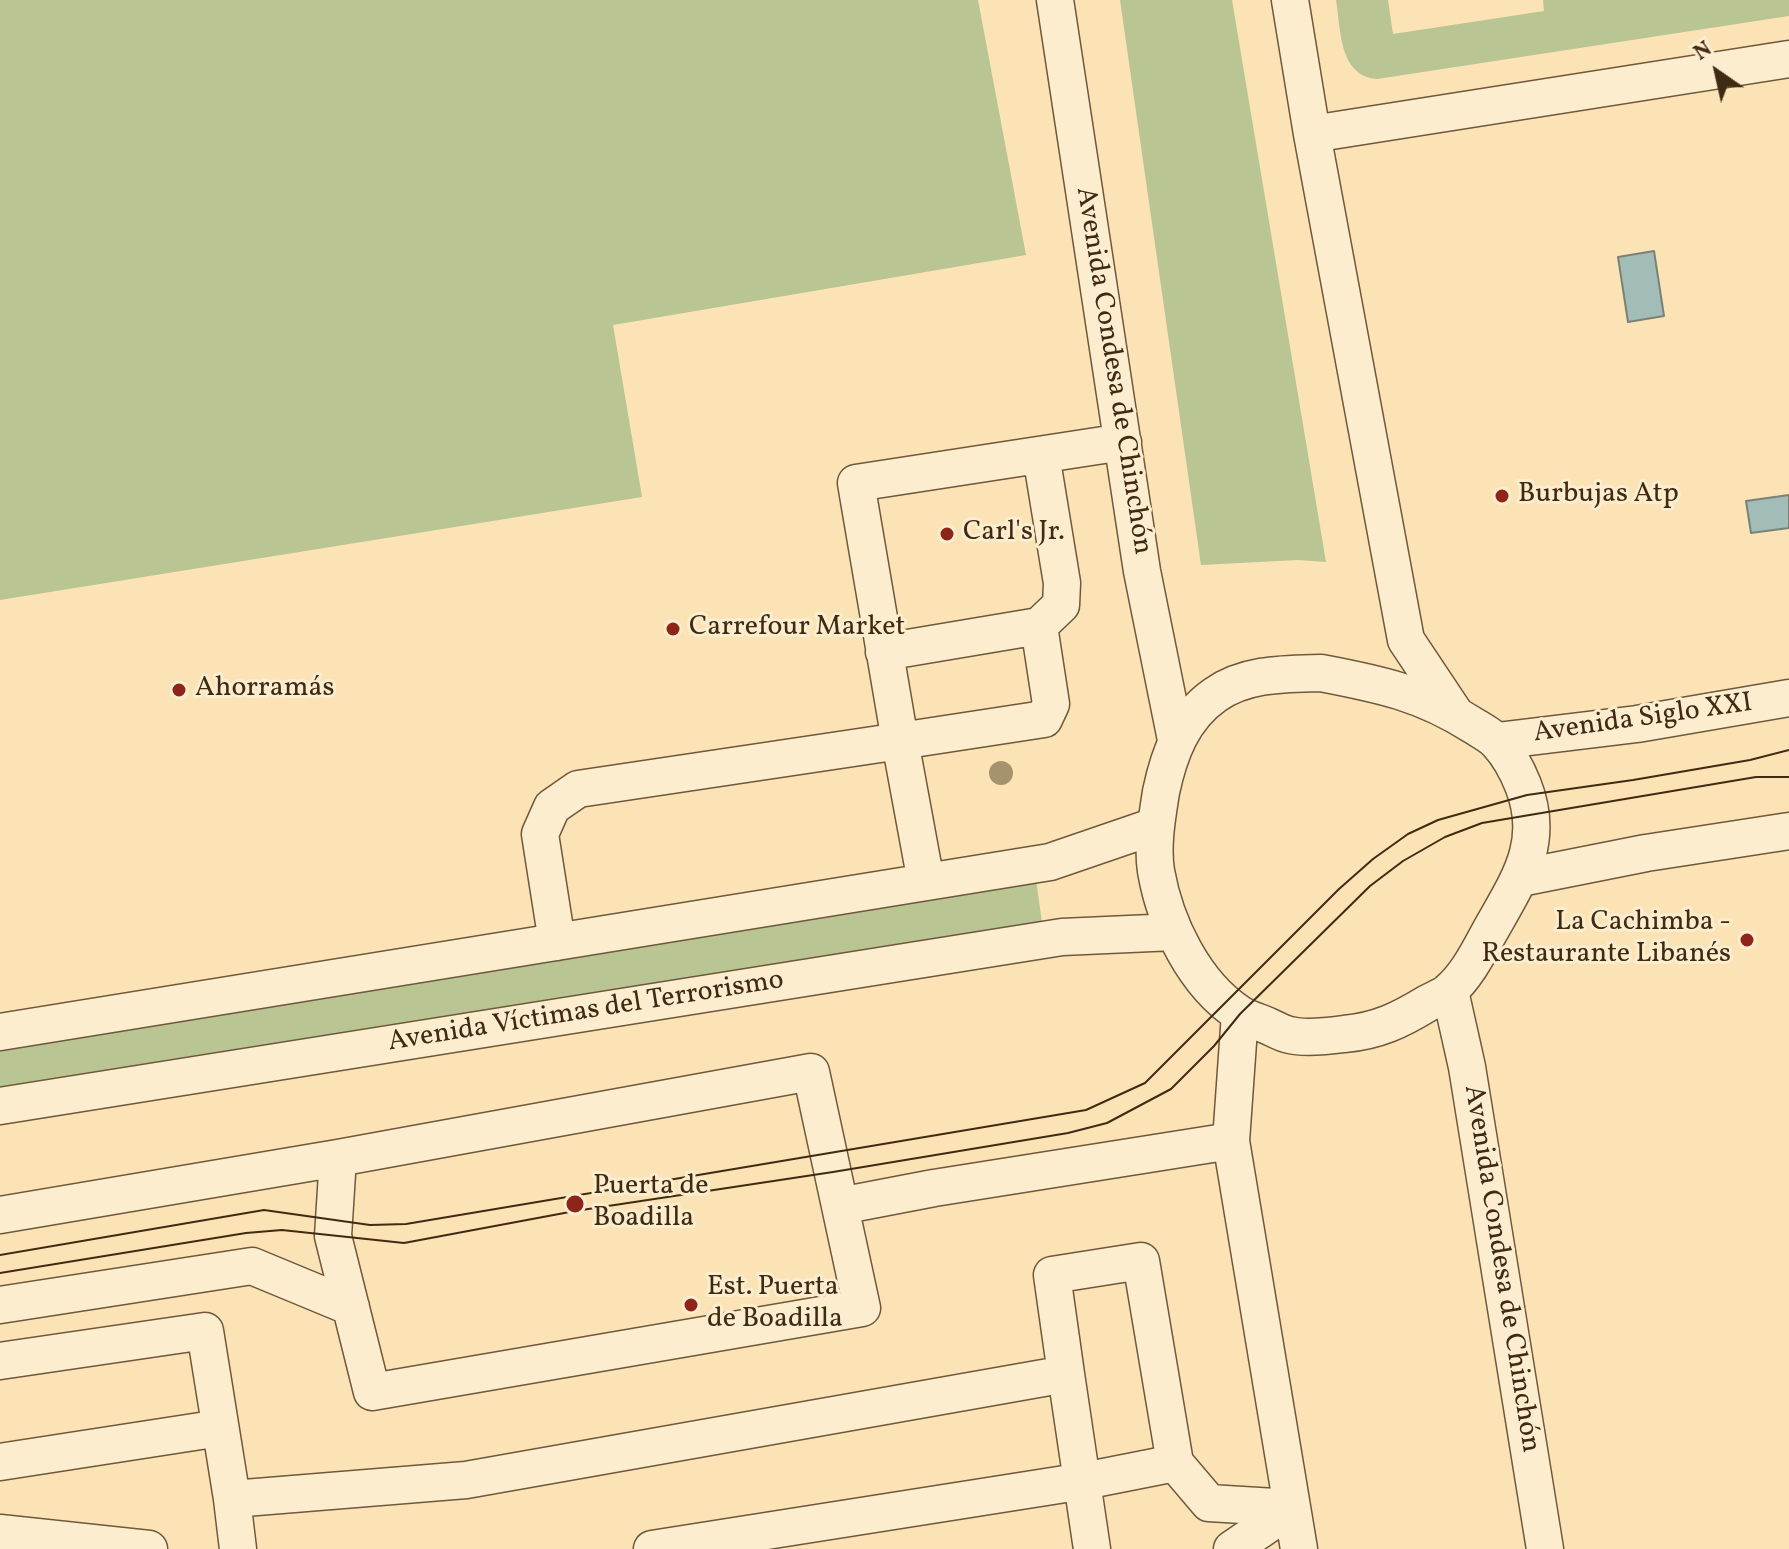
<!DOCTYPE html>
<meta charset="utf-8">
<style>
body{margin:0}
#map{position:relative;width:1789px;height:1549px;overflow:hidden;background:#fbe3b5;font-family:Vollkorn,serif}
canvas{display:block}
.north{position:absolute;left:1677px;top:32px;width:80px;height:80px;-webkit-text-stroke:6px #fcedcf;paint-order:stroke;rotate:326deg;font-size:22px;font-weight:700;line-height:32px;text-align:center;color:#402a12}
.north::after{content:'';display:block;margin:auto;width:28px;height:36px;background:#402a12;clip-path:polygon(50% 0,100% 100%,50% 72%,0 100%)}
</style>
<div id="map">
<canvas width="1789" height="1549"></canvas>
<div class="north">N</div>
</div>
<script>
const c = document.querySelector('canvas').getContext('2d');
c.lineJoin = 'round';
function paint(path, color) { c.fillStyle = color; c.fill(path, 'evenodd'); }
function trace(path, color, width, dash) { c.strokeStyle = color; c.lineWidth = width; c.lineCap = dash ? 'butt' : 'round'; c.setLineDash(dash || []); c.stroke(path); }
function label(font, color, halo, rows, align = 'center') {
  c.font = font + ' Vollkorn,serif'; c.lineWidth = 6; c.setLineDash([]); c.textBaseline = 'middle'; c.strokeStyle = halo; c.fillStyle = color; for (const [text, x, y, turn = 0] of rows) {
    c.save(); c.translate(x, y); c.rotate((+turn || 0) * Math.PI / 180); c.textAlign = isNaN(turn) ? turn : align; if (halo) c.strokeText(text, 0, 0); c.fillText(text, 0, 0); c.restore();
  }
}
paint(new Path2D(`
 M0,0H978L1026,255L613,325L642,497L0,600Z
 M1120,0H1232L1326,562L1298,560L1201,565Z
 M1336,0H1388L1393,34L1544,11L1543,0H1789V16L1377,79C1339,76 1341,30 1336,0Z
 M1036,879L1042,923L0,1089V1048Z`), '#b9c592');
const water = new Path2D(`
 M1654,251L1664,316L1628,322L1618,257Z
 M1789,495V528L1751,533L1746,501Z`);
paint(water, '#a2bcb7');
trace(water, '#7b8275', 2);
const minor = new Path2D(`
 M1055,0L1142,571L1176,740
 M1290,0L1312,134L1406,640L1454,712
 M1312,134L1789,59
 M1039,626L1061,605L1062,583L1041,455
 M884,652L1039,626L1051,704L1044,719L900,741L926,882
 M1321,673C1379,684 1423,693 1474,726C1482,731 1492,736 1498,743C1509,755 1517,770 1523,785C1546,843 1518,881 1490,931C1479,951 1467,976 1449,991C1444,996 1435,999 1428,1003C1400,1020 1378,1031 1344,1034C1329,1036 1305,1039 1290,1035C1283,1034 1275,1029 1268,1026C1259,1022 1248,1019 1240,1014C1194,984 1165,923 1156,871C1152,845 1157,818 1161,792C1169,754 1182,718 1215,695C1246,673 1285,674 1321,673Z
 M1497,741L1637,724L1789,698
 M1520,878L1646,853L1789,831
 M557,942L540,834L552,807L578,789L900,741L856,483L1123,442
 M1450,991L1467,1067L1545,1549
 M1240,1014L1231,1141L1299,1549
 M0,1032L1050,862L1155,826
 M0,1106L1062,937L1174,932
 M840,1206L934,1188L1231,1141
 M0,1215L338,1158L811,1072L862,1308L372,1392L333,1236L338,1158
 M0,1305L252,1266L351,1307
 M0,1361L205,1331L232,1499L466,1480L1066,1374L1052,1275L1141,1261L1175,1463L1209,1503L1292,1508
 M1066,1374L1092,1549
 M0,1462L220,1428
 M232,1499L238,1549
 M0,1533L149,1549
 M652,1549L1084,1481L1175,1463
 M1232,1549L1292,1508`);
trace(minor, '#6f583b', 39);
trace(minor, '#fcedcf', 36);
trace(new Path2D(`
 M0,1255L264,1210L370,1225L406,1224L1086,1110L1145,1083L1339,889L1373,859L1408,834L1438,820L1527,795L1633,780L1750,760L1789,750
 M0,1273L246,1233L282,1230L404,1243L575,1211L833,1172L1068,1133L1107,1123L1171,1089L1214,1046L1240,1014L1370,886L1403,861L1445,837L1482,823L1756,777H1789`), '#402a12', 2);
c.fillStyle = '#a5936d';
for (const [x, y] of [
 [1001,773]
]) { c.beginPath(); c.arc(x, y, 12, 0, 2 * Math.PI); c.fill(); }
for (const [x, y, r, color] of [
 [1502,496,8,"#8f2418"],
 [947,534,8,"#8f2418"],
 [673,629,8,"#8f2418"],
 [179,690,8,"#8f2418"],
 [1747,940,8,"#8f2418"],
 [575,1204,10,"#8f2418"],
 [691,1305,8,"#8f2418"]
]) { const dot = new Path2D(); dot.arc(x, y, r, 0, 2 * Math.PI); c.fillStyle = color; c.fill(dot); trace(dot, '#fcedcf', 3); }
label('28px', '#402a12', '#fcedcf', [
 ["Avenida Condesa de Chinchón",1112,371,81],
 ["Avenida Siglo XXI",1643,720,-8],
 ["Avenida Víctimas del Terrorismo",586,1013,-9],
 ["Avenida Condesa de Chinchón",1500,1269,81]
]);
label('28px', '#402a12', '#fcedcf', [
 ["Burbujas Atp",1518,496],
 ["Carl's Jr.",963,534],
 ["Carrefour Market",689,629],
 ["Ahorramás",195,690],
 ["La Cachimba -",1731,924,"right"],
 ["Restaurante Libanés",1731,956,"right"],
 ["Puerta de",593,1188],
 ["Boadilla",593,1220],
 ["Est. Puerta",707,1289],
 ["de Boadilla",707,1321]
], 'left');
</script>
